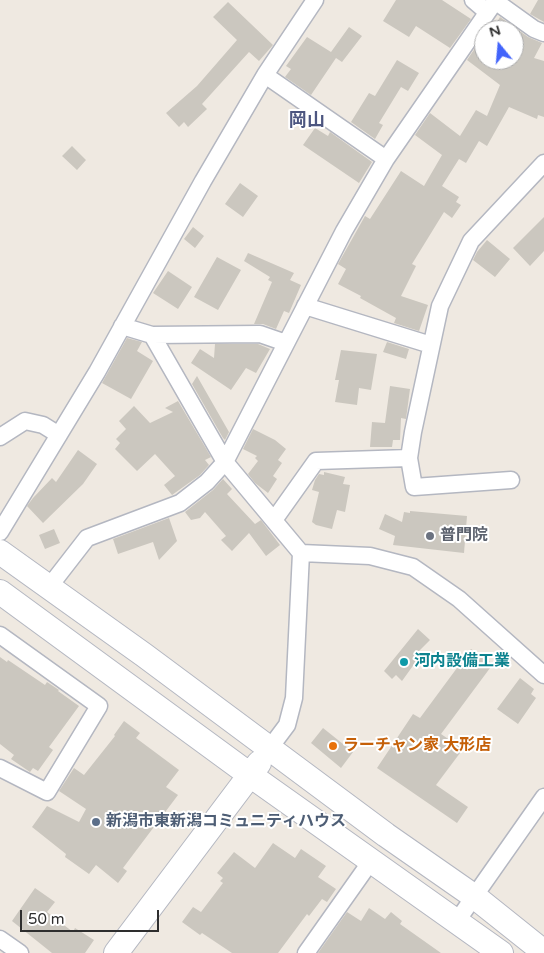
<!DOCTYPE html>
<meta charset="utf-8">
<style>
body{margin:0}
#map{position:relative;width:544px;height:953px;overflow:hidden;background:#efe9e1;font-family:"Varela Round",sans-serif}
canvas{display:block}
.north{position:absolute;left:474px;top:20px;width:50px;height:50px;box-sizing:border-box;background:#fff;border:1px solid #ababab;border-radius:50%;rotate:343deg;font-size:14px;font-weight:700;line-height:20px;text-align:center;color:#2e2e2e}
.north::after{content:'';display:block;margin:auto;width:18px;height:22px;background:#4264fb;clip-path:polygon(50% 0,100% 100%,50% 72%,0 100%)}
.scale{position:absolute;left:20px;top:910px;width:139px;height:22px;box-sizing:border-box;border:2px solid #2e2e2e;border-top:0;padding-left:6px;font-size:15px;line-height:18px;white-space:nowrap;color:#2e2e2e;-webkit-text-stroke:4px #fff;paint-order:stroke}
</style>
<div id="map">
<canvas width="544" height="953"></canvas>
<div class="north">N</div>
<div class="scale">50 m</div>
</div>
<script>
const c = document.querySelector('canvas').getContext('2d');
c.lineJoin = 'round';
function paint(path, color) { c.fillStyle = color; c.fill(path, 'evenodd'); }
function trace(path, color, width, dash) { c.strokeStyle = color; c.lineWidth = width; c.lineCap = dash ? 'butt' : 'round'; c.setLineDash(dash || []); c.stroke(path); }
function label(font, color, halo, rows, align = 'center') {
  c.font = font + ' "Varela Round","Noto Sans JP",sans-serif'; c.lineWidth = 4; c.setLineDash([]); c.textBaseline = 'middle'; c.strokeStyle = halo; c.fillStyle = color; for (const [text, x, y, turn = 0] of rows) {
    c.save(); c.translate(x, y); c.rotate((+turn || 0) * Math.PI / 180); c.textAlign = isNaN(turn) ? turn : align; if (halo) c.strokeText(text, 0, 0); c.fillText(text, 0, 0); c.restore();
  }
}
paint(new Path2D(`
 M396,0H442L471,19L450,48L416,26L409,37L383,21Z
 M538,0H544V22L530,14Z
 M228,2L273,45L259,61L249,52L202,104L207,109L188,127L184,122L179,127L166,113L197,86L237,40L213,17Z
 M500,17L528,37L542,43L534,58L544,61V117L538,115L537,119L509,107L487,146L479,141L466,163L459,159L442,186L459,197L456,202L461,205L452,218L444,212L412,264L416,266L401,296L428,305L419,331L394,323L396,318L360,298L361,296L338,284L346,269L338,264L365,216L370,219L401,171L424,186L442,155L415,135L430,113L460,136L476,110L487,116L500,85L467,60L484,35V60H514V30H492Z
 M349,27L362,36L342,62L336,58L311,95L285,77L291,69L286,66L307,37L331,52Z
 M397,60L419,73L408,91L401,87L379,123L383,125L375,139L351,122L369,93L375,96Z
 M315,128L328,136L330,132L372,162L359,183L303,145Z
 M72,146L86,160L77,170L62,156Z
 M240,183L258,196L243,217L225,204Z
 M544,217V251L530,266L513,248Z
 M193,227L204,236L195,248L184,239Z
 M487,240L510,259L495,277L473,260L477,252Z
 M248,253L294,273L290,280L301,285L289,313L284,311L276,329L263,324H254L272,282L268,280L270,277L244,261Z
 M217,257L241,270L218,310L194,297Z
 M168,271L192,287L178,309L153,293Z
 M127,338L142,342L137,351L153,361L131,399L102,383Z
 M387,342L409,349L406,359L383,352Z
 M215,344H258L270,349L256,373L246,368L231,390L191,363L200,349L214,358Z
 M341,350L377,354L371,390L359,388L357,405L335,402L339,380H335Z
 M197,376L229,432L225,440L223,438L192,384Z
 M390,386L410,389L406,419L401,418L400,440H393L392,447H370L372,422L385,423Z
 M178,401L211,457L205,460L209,465L200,475L172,495L164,485L175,476L155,454L137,471L115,449L120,443L116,439L126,429L119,421L134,406L150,423L173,412L165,408Z
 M253,429L275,440L286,449L278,460L282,463L273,476L277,479L268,493L255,483L248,474L258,461L255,458L257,456L243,449Z
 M78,450L97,464L83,484L43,523L27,506L33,498L52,478L56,482Z
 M324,472L345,477L343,484L350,485L345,512L337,510L332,529L316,525L312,522L319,492L312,490L315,480L319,474L324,475Z
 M223,479L232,489L227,494L255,524L261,520L280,545L266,556L249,533L232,551L221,540L226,536L205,512L200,518L191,520L185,512L213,490Z
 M410,511L467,516L464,553L393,545L395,536L379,529L385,514L402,522L404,512L410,513Z
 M169,518L177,541L159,560L153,542L118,554L113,539Z
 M54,529L60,543L45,549L39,535Z
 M418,629L430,640L417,653L420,656L402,681L396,675L392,679L384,671Z
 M471,649L493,664L441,734L463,749L436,785L468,807L457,823L377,768L413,714L420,718Z
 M0,657L7,662L8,660L45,685L47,682L59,690L58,691L79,706L49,747L53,750L38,771L33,768L30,772L11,759L14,755L0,744Z
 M520,678L534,689L531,694L536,698L518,724L497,709Z
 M124,721L140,733L136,738L179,770L166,787L178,795L123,868L127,871L118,883L96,865L89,874L65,857L66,854L32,827L47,806L79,822L86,809L59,791L74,768L84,775L115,736L114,735Z
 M323,728L353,752L341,768L311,743Z
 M273,843L295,858L301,849L326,866L318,877L336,889L327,902L322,899L309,916L307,914L278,953H232L202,933L200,935L182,922L193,907L201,912L223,883L220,881L223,878L217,873L234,852L255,868Z
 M35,888L55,902L47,912L73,932L75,928L94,940L85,953H52L12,921Z
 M369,908L385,919L391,912L402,921L400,924L441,953H318L347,912L361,921Z`), '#cbc7bf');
const street = new Path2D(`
 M473,0L487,12
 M495,1L534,29L544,33
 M265,75L386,159
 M305,306L431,345
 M122,326L152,335L225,462L301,553L370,556L413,567L459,599L544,675
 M152,335L260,334L286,343
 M0,437L25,421L43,425L59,435
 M511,480L414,487L409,458L413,432L440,306L471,241L544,163
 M274,520L316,461L409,458
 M0,532L97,372L203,181L265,75L315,0
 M49,587L87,538L180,503L207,482L225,462L344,231L386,159L496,0
 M0,635L99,706L47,792L0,768
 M269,749L287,725L294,698L301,553
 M457,921L544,797
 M0,939L20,953
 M306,953L371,861`);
const secondary = new Path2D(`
 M0,552L144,655L386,835L475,897L544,952
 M0,592L250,775L501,953
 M116,953L259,763`);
trace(street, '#b4b7c1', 19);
trace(secondary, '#b4b7c1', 26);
trace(street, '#fff', 16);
trace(secondary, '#fff', 24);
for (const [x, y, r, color] of [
 [430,536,5,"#6b7280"],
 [404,662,5,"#0f9aa8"],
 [333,746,5,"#e8710a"],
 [96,822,5,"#5c6f8a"]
]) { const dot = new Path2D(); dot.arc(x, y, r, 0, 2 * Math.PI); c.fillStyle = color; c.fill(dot); trace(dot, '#fff', 2); }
label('bold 16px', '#5b616d', '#fff', [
 ["普門院",440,536]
], 'left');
label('bold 16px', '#0d838f', '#fff', [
 ["河内設備工業",414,662]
], 'left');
label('bold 16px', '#c56008', '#fff', [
 ["ラーチャン家 大形店",343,746]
], 'left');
label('bold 16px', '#4e5e75', '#fff', [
 ["新潟市東新潟コミュニティハウス",106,822]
], 'left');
label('bold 18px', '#4d5680', '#fff', [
 ["岡山",307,121]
]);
</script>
